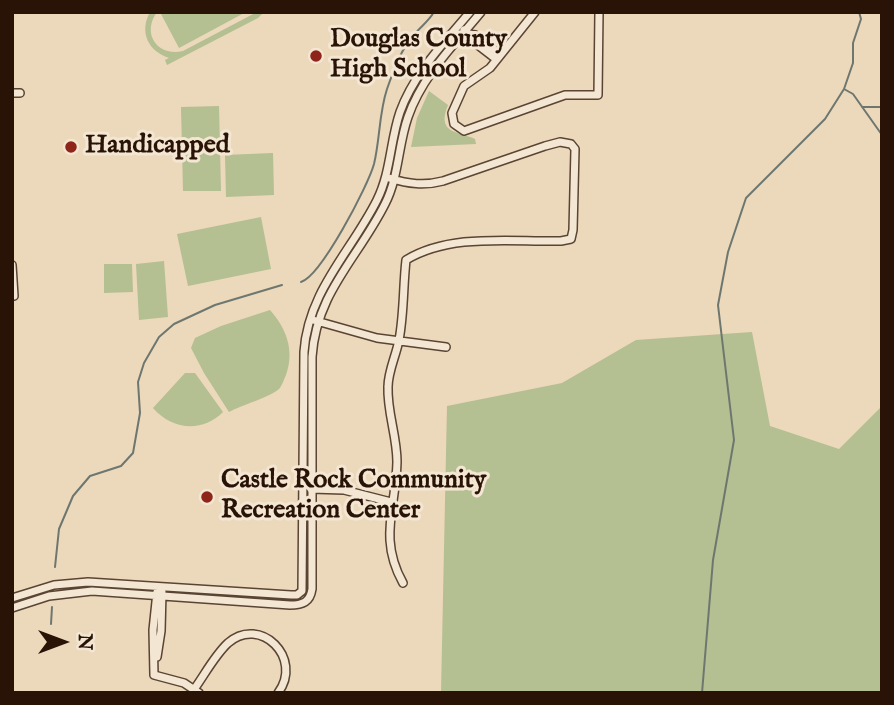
<!DOCTYPE html>
<style>
body{margin:0}
#map{position:relative;width:894px;height:705px;overflow:hidden;background:#ecd8ba;font-family:"IM FELL English",serif}
canvas{display:block}
.frame{position:absolute;inset:0;border:14px solid #291306;pointer-events:none}
.north{position:absolute;left:28px;top:607px;width:70px;height:70px;-webkit-text-stroke:5px #f3e6d2;paint-order:stroke;rotate:90deg;font-size:19px;font-weight:700;line-height:28px;text-align:center;color:#291306}
.north::after{content:'';display:block;margin:auto;width:24px;height:32px;background:#291306;clip-path:polygon(50% 0,100% 100%,50% 72%,0 100%)}
</style>
<div id="map">
<canvas width="894" height="705"></canvas>
<div class="frame"></div>
<div class="north">N</div>
</div>
<script>
const c = document.querySelector('canvas').getContext('2d');
c.lineJoin = 'round';
function paint(path, color) { c.fillStyle = color; c.fill(path, 'evenodd'); }
function trace(path, color, width, dash) { c.strokeStyle = color; c.lineWidth = width; c.lineCap = dash ? 'butt' : 'round'; c.setLineDash(dash || []); c.stroke(path); }
function label(font, color, halo, rows, align = 'center') {
  c.font = font + ' "IM FELL English",serif'; c.lineWidth = 6; c.setLineDash([]); c.textBaseline = 'middle'; c.strokeStyle = halo; c.fillStyle = color; for (const [text, x, y, turn = 0] of rows) {
    c.save(); c.translate(x, y); c.rotate((+turn || 0) * Math.PI / 180); c.textAlign = isNaN(turn) ? turn : align; if (halo) c.strokeText(text, 0, 0); c.fillText(text, 0, 0); c.restore();
  }
}
paint(new Path2D(`
 M150,12H157C141,34 158,57 183,51L257,12H264L258,18L167,65L165,60L169,58C148,51 139,32 150,12Z
 M164,12H246L179,48L161,14Z
 M429,91L448,105C436,134 458,131 475,139L476,144L411,147L417,118Z
 M219,106L221,191H183L181,107Z
 M273,153L274,195L226,197L225,155Z
 M261,217L271,269L188,286L177,234Z
 M164,261L168,317L139,320L136,264Z
 M104,264H132L133,292L104,293Z
 M270,310C286,328 295,350 286,375C284,379 282,386 279,389C270,397 242,405 229,412L204,373L191,348L195,338L221,326Z
 M752,332L770,426L839,449L882,406V693H441L447,406L562,383L636,340Z
 M185,373H195L223,412C202,433 172,430 153,408Z`), '#b4bf92');
trace(new Path2D(`
 M859,12L861,19L853,43V63L844,89L853,94L882,135
 M862,107H882
 M301,282C321,276 368,186 374,164C380,139 379,113 387,89C393,72 401,49 413,36C420,27 428,22 434,12
 M55,567L59,529L73,496L90,476L121,466L133,453L140,413L138,382L144,363L159,337L174,324L215,305L282,285
 M51,624L52,607
 M702,693L713,560L734,440L718,305L728,252L746,198L825,119L844,89`), '#6d7770', 2);
const minor = new Path2D(`
 M535,12L490,68L464,86L452,113L454,124L464,131L565,95H598L599,12
 M464,30L469,34L470,39L496,59
 M469,34L475,35L500,54
 M12,93H20
 M389,178C409,184 424,186 443,181L545,146L560,142L571,144L575,149L573,230L571,239L561,241C510,242 451,233 406,260C403,287 404,314 399,340C396,356 388,371 388,387C387,412 397,436 397,462C396,508 378,538 403,583
 M12,265L14,296H12
 M313,320L377,338L446,347
 M311,489L344,490L391,502
 M12,598L54,585L88,582L291,595H297L302,591L304,352C308,291 351,252 377,200C391,172 390,141 400,112C414,73 444,43 470,12
 M12,608L49,596L92,591L290,605C303,605 310,602 312,589V357C316,293 358,258 385,204C399,177 398,145 408,117C422,76 454,45 481,12
 M157,657L161,631L162,592
 M154,675L153,630L157,592
 M154,675L184,683L199,693
 M195,688C205,674 215,655 228,643C260,615 304,658 278,693`);
trace(minor, '#5a4433', 10);
trace(minor, '#f3e6d2', 7);
for (const [x, y, r, color] of [
 [316,56,7,"#8f2418"],
 [71,147,7,"#8f2418"],
 [207,497,7,"#8f2418"]
]) { const dot = new Path2D(); dot.arc(x, y, r, 0, 2 * Math.PI); c.fillStyle = color; c.fill(dot); trace(dot, '#f3e6d2', 2.5); }
label('bold 26px', '#291306', '#f3e6d2', [
 ["Douglas County",330,41],
 ["High School",330,71],
 ["Handicapped",85,147],
 ["Castle Rock Community",221,482],
 ["Recreation Center",221,512]
], 'left');
</script>
